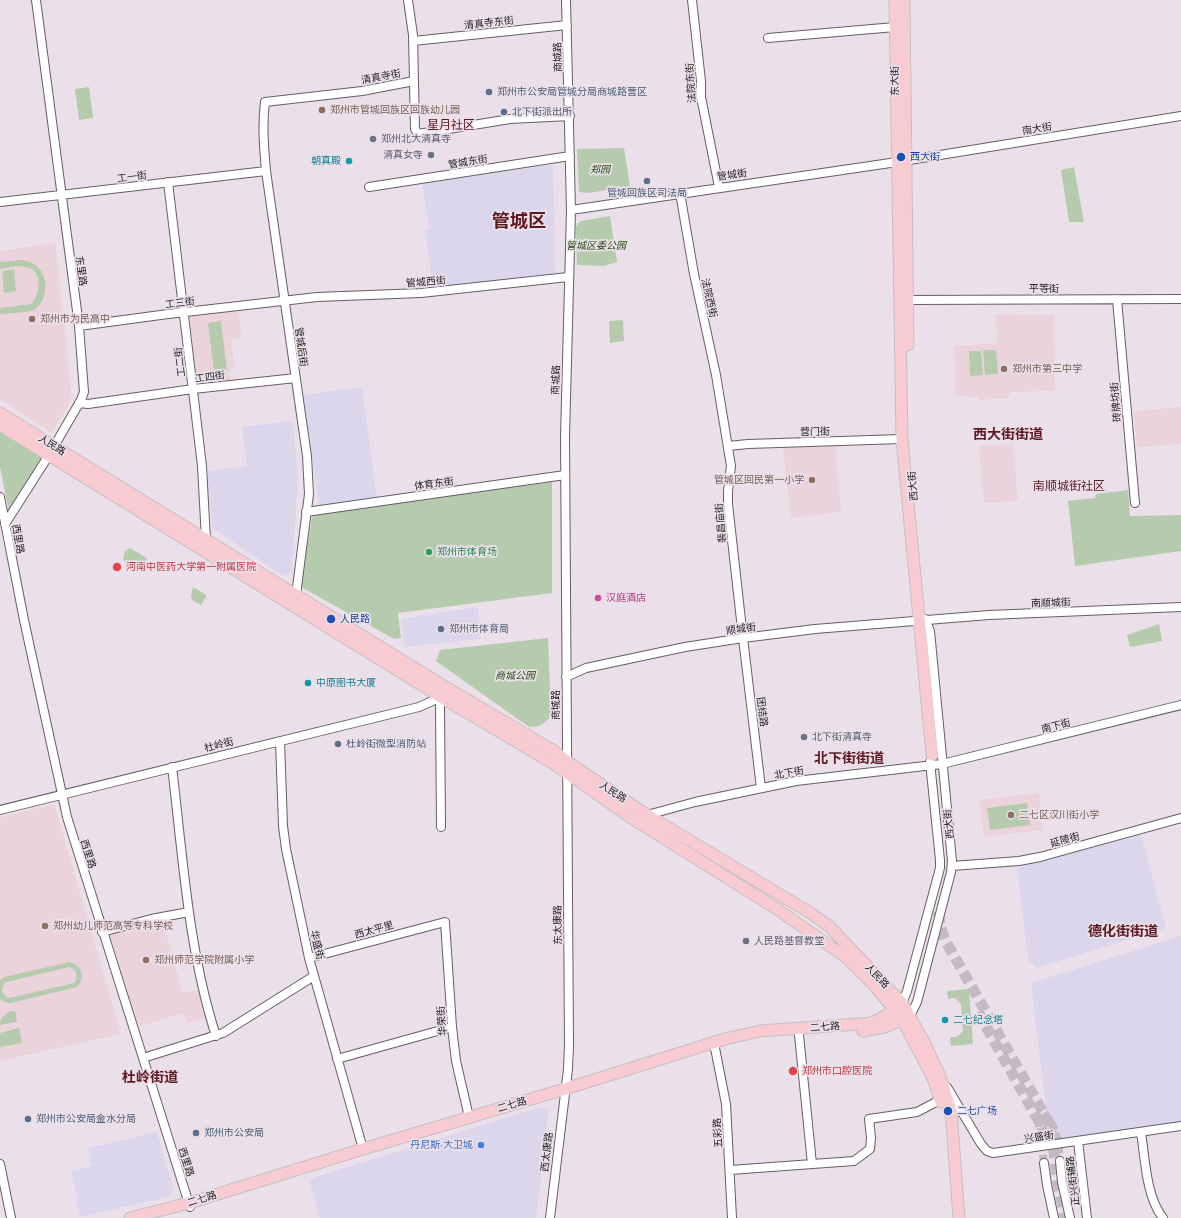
<!DOCTYPE html>
<meta charset="utf-8">
<style>
body{margin:0}
canvas{display:block;background:#ebe0ea}
</style>
<canvas width="1181" height="1218"></canvas>
<script>
const c = document.querySelector('canvas').getContext('2d');
c.lineJoin = 'round';
function paint(path, color) { c.fillStyle = color; c.fill(path, 'evenodd'); }
function trace(path, color, width, dash) { c.strokeStyle = color; c.lineWidth = width; c.lineCap = dash ? 'butt' : 'round'; c.setLineDash(dash || []); c.stroke(path); }
function label(font, color, halo, rows, align = 'center') {
  c.font = font + ' "Playfair Display","Noto Sans SC",serif'; c.lineWidth = 3.5; c.setLineDash([]); c.textBaseline = 'middle'; c.strokeStyle = halo; c.fillStyle = color; for (const [text, x, y, turn = 0] of rows) {
    c.save(); c.translate(x, y); c.rotate((+turn || 0) * Math.PI / 180); c.textAlign = isNaN(turn) ? turn : align; if (halo) c.strokeText(text, 0, 0); c.fillText(text, 0, 0); c.restore();
  }
}
paint(new Path2D(`
 M553,165L555,273L433,287L425,230L429,229L422,182Z
 M362,387L377,499L319,506L303,395Z
 M293,421L298,479L292,571L286,576L282,575L214,529L212,526L208,471L247,466L242,427Z
 M478,607L481,639L404,647L401,619Z
 M1141,835L1166,928L1036,968L1028,959L1017,868Z
 M1181,936V1122L1050,1141L1031,983Z
 M541,1107L546,1108L549,1111L536,1218H320L309,1179Z
 M157,1132L174,1191L168,1197L80,1217L76,1200L78,1199L71,1171L92,1166L88,1148Z`), '#dcd6ec');
paint(new Path2D(`
 M55,243L71,387L70,402L52,433L0,399V251Z
 M238,309L242,337L231,339L235,369H230L231,382L198,386L189,315Z
 M996,314L1054,315L1055,391L1010,392L1009,398L978,400V397L955,396L954,346L997,343Z
 M1181,407V444L1137,447L1134,411Z
 M1013,444L1018,501L984,503L979,446Z
 M835,445L841,512L791,518L783,448Z
 M1039,793L1043,830L984,837L979,800Z
 M51,805L55,806L121,1034L0,1061V817Z
 M162,919L183,993L201,989L208,1017L187,1023L183,1013L138,1027L109,931Z`), '#ebd3dc');
paint(new Path2D(`
 M89,87L93,118L79,120L75,89Z
 M624,148L630,187L587,193L579,192L577,149Z
 M1074,167L1084,222H1069L1061,170Z
 M610,216L617,262L604,266L577,265L576,227L578,223L581,221Z
 M20,260C42,261 51,282 42,301C40,304 37,308 34,310C27,313 8,313 0,314V308L31,304C41,294 43,270 26,267C18,265 8,268 0,269V262Z
 M14,269L16,291L4,293L2,271Z
 M623,320L624,341L610,343L609,321Z
 M221,321L227,370L214,371L208,323Z
 M983,350H996L998,374L985,375Z
 M981,351L983,375L970,376L969,351Z
 M0,432L43,458L9,511L0,467Z
 M552,482V593L398,613L401,638L394,639L301,587L312,517L316,512Z
 M1128,490L1130,516L1181,515V551L1075,566L1068,501L1095,498L1096,494Z
 M130,548L147,558L140,570L123,560L125,551Z
 M193,587L206,595V597L201,605L192,600L191,595Z
 M1159,624L1162,641L1130,647L1127,635Z
 M548,638L551,716C545,724 539,727 529,727L436,661L440,650Z
 M1027,803L1030,825L990,830L987,808Z
 M70,962C82,965 86,978 77,987L11,1003H7L0,999V980L4,977ZM70,967C77,971 79,977 74,983L10,998C1,995 0,988 6,982Z
 M969,989L973,1044L951,1046L950,1037H957L963,1031L961,1004L955,998L948,999L947,991Z
 M11,1011H15L17,1020L16,1022L0,1025C0,1018 5,1014 11,1011Z
 M19,1028L22,1043L0,1047V1033Z`), '#b6cbae');
trace(new Path2D(`
 M1044,1113C1058,1130 1058,1140 1060,1161
 M1038,1119L1044,1163`), '#c4bac3', 8, [8, 4]);
trace(new Path2D(`
 M939,912L940,926L945,940L1048,1121L1052,1136L1058,1184L1065,1218
 M978,1012L1041,1125L1045,1142`), '#c4bac3', 11, [11, 5.5]);
const minor = new Path2D(`
 M408,0L413,35L415,129L418,134L510,119L570,116
 M692,0L701,81V97L719,187
 M768,38L895,27
 M413,41L567,25
 M168,182L202,466L206,540
 M369,187L570,156
 M680,193L694,274L716,375L731,466L728,491V504L743,638L761,788
 M0,202L266,171
 M571,210L897,162L1181,116
 M1117,299L1135,503
 M907,300L1181,299
 M79,326L168,314L317,297L421,293L568,277
 M79,403L88,404L193,389L296,378
 M728,446L748,444L902,439
 M0,497L24,620L67,817L190,1207
 M306,512L565,475
 M5,524L49,455L81,400L84,392L79,326L36,0
 M296,595L309,494L307,456L266,171C264,148 262,125 265,102L362,91L414,81
 M566,677L586,668L685,647L743,638L815,629L989,615L1181,607
 M280,741L283,826L286,849L309,958L363,1149
 M172,767C183,857 188,949 216,1036
 M0,810L419,707L441,697
 M647,815L695,802L796,781L942,764L1181,705
 M441,827L440,704L443,694
 M952,866L1019,861L1040,857L1181,818
 M102,932L151,919L189,912
 M309,958L445,922L452,1027L456,1061L469,1117
 M899,1005L903,1001L907,991L940,868V860L930,762
 M906,1017L912,1012L917,1002L951,872L952,861L930,631L925,619
 M799,1035L812,1164
 M715,1048L726,1104L732,1218
 M143,1058L223,1033L314,976
 M337,1059L452,1027
 M947,1087L981,1144L987,1151L993,1153L1181,1126
 M1141,1132C1145,1158 1146,1197 1163,1218
 M1078,1141L1087,1218
 M1060,1161L1062,1182L1070,1218
 M1044,1163L1047,1185L1054,1218
 M0,1164L11,1218
 M730,1170L854,1161L870,1149L871,1138L869,1119L917,1112L940,1100
 M550,1218L568,1069L569,1045L565,437L571,210L566,0`);
const major = new Path2D(`
 M895,0L902,439L932,755
 M904,0L908,345
 M0,413L447,688L554,751L566,761L647,815L812,914L829,926L902,1003L924,1042L940,1076L950,1108L952,1123L959,1218
 M0,425L441,697L554,764L630,817L777,909L847,958L874,985L902,1019L933,1078L941,1102
 M863,1031L885,1027L902,1019
 M130,1218L189,1203L363,1149L565,1089L725,1039L760,1031L872,1023L885,1016L895,1010`);
trace(minor, '#675d66', 10);
trace(major, '#c2c1c2', 13);
trace(minor, '#fff', 8);
trace(major, '#f8cad2', 11);
for (const [x, y, r, color] of [
 [489,92,4,"#5c6f8a"],
 [322,110,4,"#8d6e63"],
 [504,112,4,"#5c6f8a"],
 [373,139,4,"#6b7280"],
 [431,155,4,"#6b7280"],
 [901,157,5,"#1a4fb4"],
 [349,161,4,"#0f9aa8"],
 [647,181,4,"#5c6f8a"],
 [32,319,4,"#8d6e63"],
 [1004,369,4,"#8d6e63"],
 [812,480,4,"#8d6e63"],
 [429,552,4,"#2e9e5b"],
 [117,567,5,"#e0444e"],
 [598,598,4,"#d1479c"],
 [331,619,5,"#1a4fb4"],
 [441,629,4,"#5c6f8a"],
 [308,683,4,"#0f9aa8"],
 [804,737,4,"#6b7280"],
 [338,744,4,"#5c6f8a"],
 [1011,815,4,"#8d6e63"],
 [45,926,4,"#8d6e63"],
 [746,941,4,"#6b7280"],
 [146,960,4,"#8d6e63"],
 [945,1020,4,"#0f9aa8"],
 [793,1071,5,"#e0444e"],
 [948,1111,5,"#1a4fb4"],
 [28,1119,4,"#5c6f8a"],
 [196,1133,4,"#5c6f8a"],
 [481,1145,4,"#3f7fe0"]
]) { const dot = new Path2D(); dot.arc(x, y, r, 0, 2 * Math.PI); c.fillStyle = color; c.fill(dot); trace(dot, '#ebe0ea', 1.5); }
label('10px', '#262226', '#ebe0ea', [
 ["清真寺东街",489,23,-6],
 ["商城路",558,57,-92],
 ["清真寺街",381,77,-11],
 ["东大街",895,81,-90],
 ["法院东街",691,83,-94],
 ["南大街",1037,129,-9],
 ["管城东街",468,162,-9],
 ["管城街",732,175,-8],
 ["工一街",132,177,-7],
 ["东里路",81,271,82],
 ["管城西街",426,282,-5],
 ["平等街",1044,289],
 ["法院西街",709,298,77],
 ["工三街",180,303,-7],
 ["管城后街",301,347,82],
 ["工二街",180,362,-97],
 ["工四街",210,377,-7],
 ["商城路",556,380,-88],
 ["砖牌坊街",1116,402,-95],
 ["营门街",815,432,-1],
 ["人民路",52,445,32],
 ["体育东街",434,484,-8],
 ["西大街",913,486,-95],
 ["裴昌庙街",721,523,-95],
 ["西里路",18,539,80],
 ["南顺城街",1051,603,-2],
 ["顺城街",741,629,-8],
 ["商城路",556,705,-90],
 ["团结路",762,712,83],
 ["南下街",1056,726,-14],
 ["杜岭街",219,745,-14],
 ["北下街",789,773,-10],
 ["人民路",613,792,33],
 ["西大街",949,824,-96],
 ["延陵街",1065,840,-15],
 ["西里路",88,854,72],
 ["东太康路",558,925,-91],
 ["西太平里",374,930,-15],
 ["华盛街",317,945,77],
 ["人民路",877,976,47],
 ["华荣街",442,1021,-94],
 ["二七路",825,1027,-4],
 ["二七路",512,1105,-16],
 ["五彩路",718,1133,-93],
 ["兴盛街",1039,1137,-8],
 ["西太康路",547,1152,-83],
 ["西里路",186,1162,72],
 ["正兴街辅路",1073,1181,-97],
 ["二七路",202,1199,-17]
]);
label('10px', '#4e5e75', '#ebe0ea', [
 ["郑州市公安局管城分局商城路营区",497,92],
 ["北下街派出所",512,112],
 ["管城回族区司法局",647,193,"center"],
 ["郑州市体育局",449,629],
 ["杜岭街微型消防站",346,744],
 ["郑州市公安局金水分局",36,1119],
 ["郑州市公安局",204,1133]
], 'left');
label('10px', '#785e54', '#ebe0ea', [
 ["郑州市管城回族区回族幼儿园",330,110],
 ["郑州市为民高中",40,319],
 ["郑州市第三中学",1012,369],
 ["管城区回民第一小学",804,480,"right"],
 ["二七区汉川街小学",1019,815],
 ["郑州幼儿师范高等专科学校",53,926],
 ["郑州师范学院附属小学",154,960]
], 'left');
label('10px', '#5b616d', '#ebe0ea', [
 ["郑州北大清真寺",381,139],
 ["清真女寺",423,155,"right"],
 ["北下街清真寺",812,737],
 ["人民路基督教堂",754,941]
], 'left');
label('10px', '#164399', '#ebe0ea', [
 ["西大街",910,157],
 ["人民路",340,619],
 ["二七广场",957,1111]
], 'left');
label('10px', '#0d838f', '#ebe0ea', [
 ["朝真殿",341,161,"right"],
 ["中原图书大厦",316,683],
 ["二七纪念塔",953,1020]
], 'left');
label('italic 10px', '#22470d', '#ebe0ea', [
 ["郑园",600,170],
 ["管城区委公园",596,246],
 ["商城公园",515,676]
]);
label('10px', '#27864d', '#ebe0ea', [
 ["郑州市体育场",437,552]
], 'left');
label('10px', '#be3a42', '#ebe0ea', [
 ["河南中医药大学第一附属医院",126,567],
 ["郑州市口腔医院",802,1071]
], 'left');
label('10px', '#b23c85', '#ebe0ea', [
 ["汉庭酒店",606,598]
], 'left');
label('10px', '#366cbe', '#ebe0ea', [
 ["丹尼斯·大卫城",473,1145]
], 'right');
label('12px', '#5d1822', '#ebe0ea', [
 ["星月社区",451,125],
 ["南顺城街社区",1069,486]
]);
label('bold 14px', '#5d1822', '#ebe0ea', [
 ["西大街街道",1008,435],
 ["北下街街道",849,759],
 ["德化街街道",1123,932],
 ["杜岭街道",150,1078]
]);
label('bold 18px', '#5d1822', '#ebe0ea', [
 ["管城区",519,221]
]);
</script>
